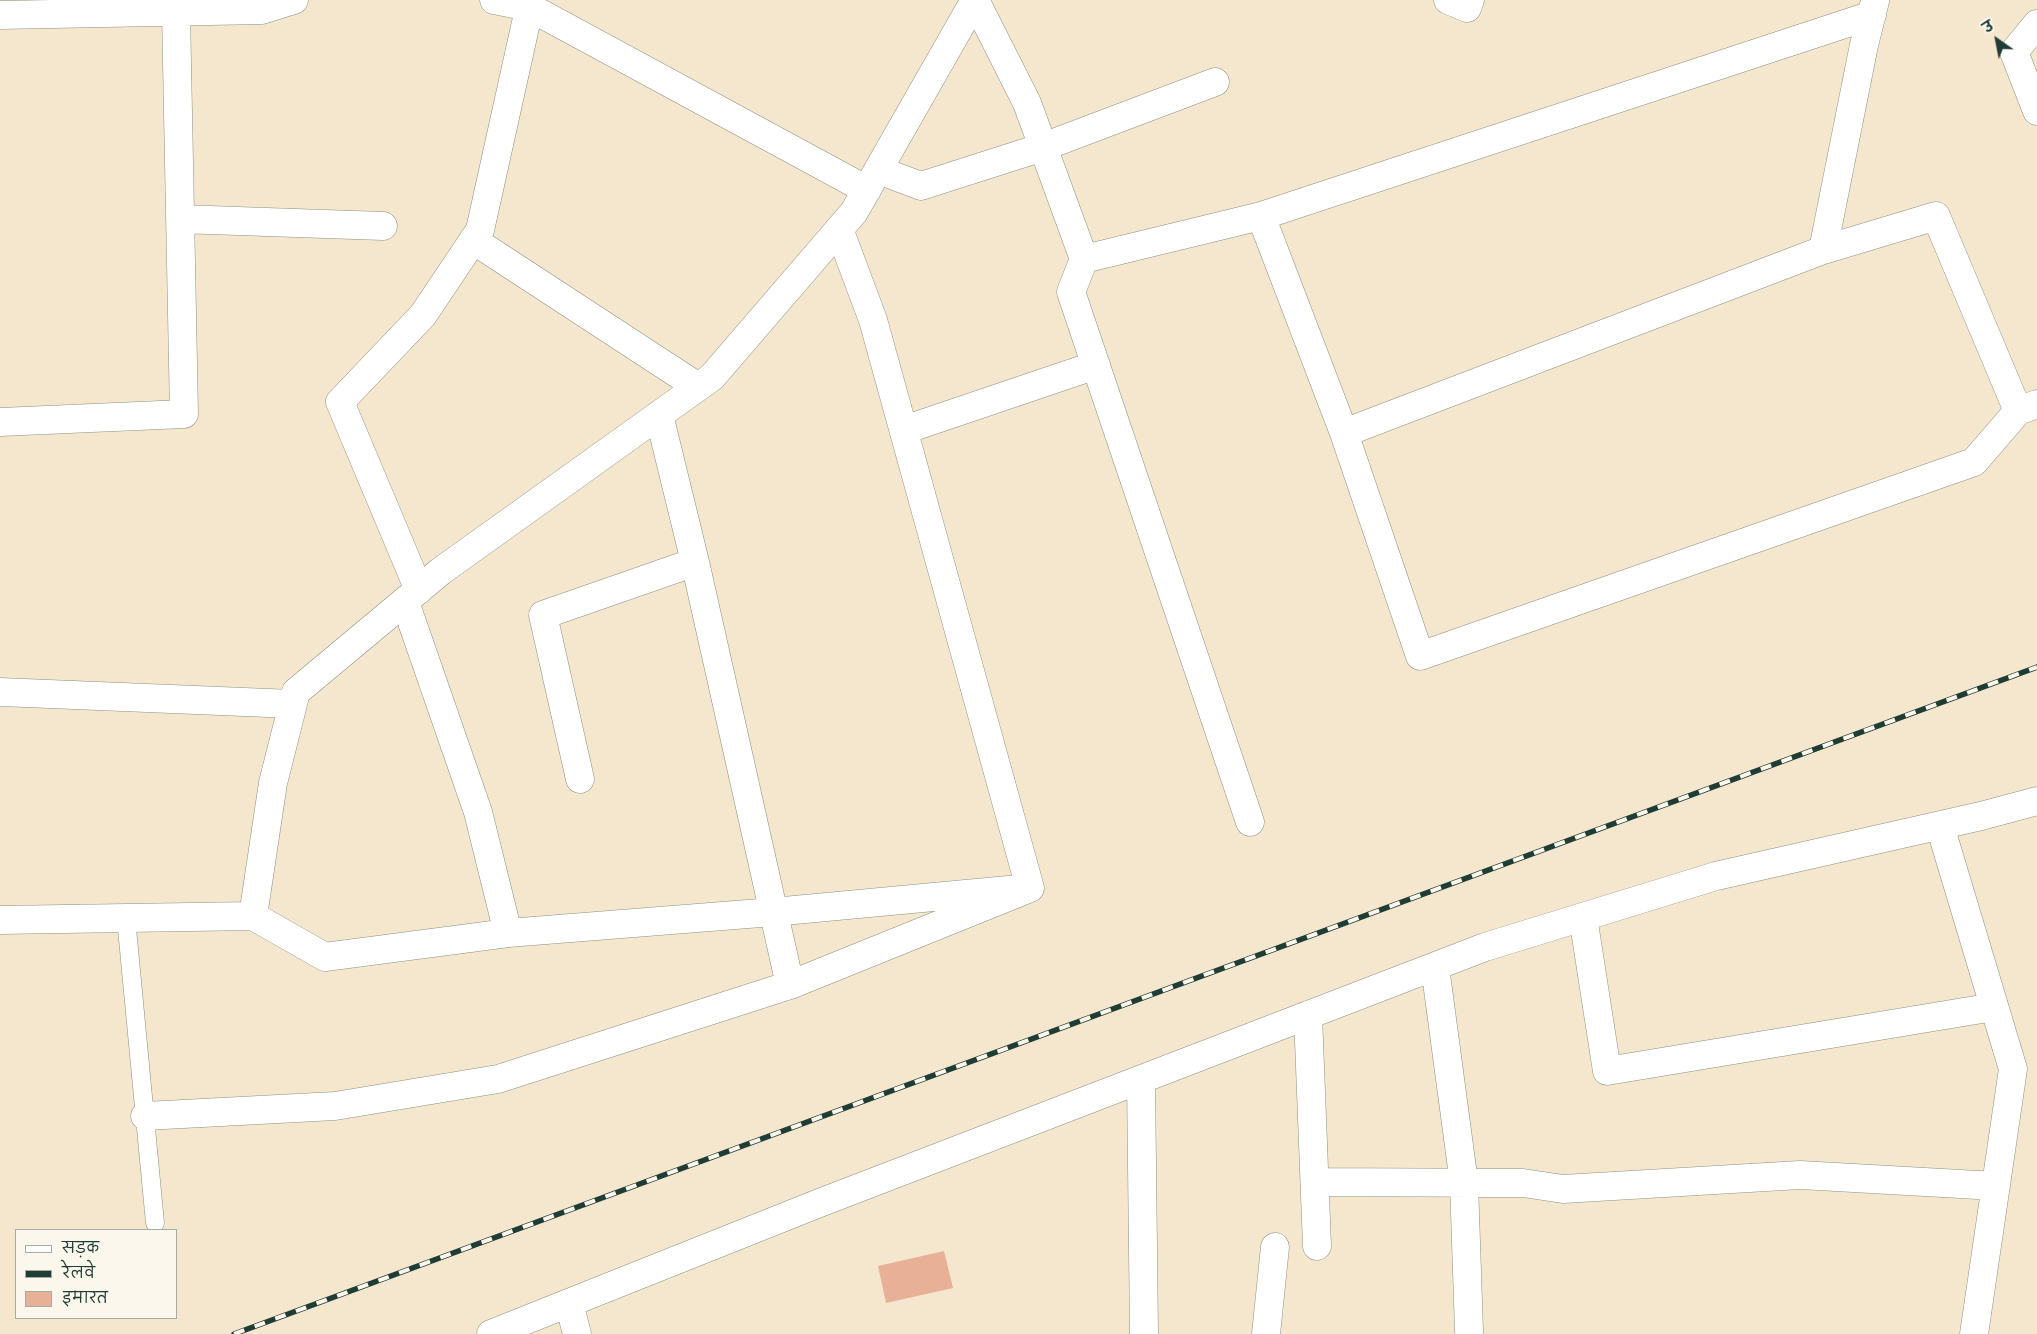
<!DOCTYPE html>
<meta charset="utf-8">
<style>
body{margin:0}
#map{position:relative;width:2037px;height:1334px;overflow:hidden;background:#f5e6ce;font-family:Caveat,"Playpen Sans Deva",sans-serif}
canvas{display:block}
.legend{position:absolute;left:15px;top:1229px;width:162px;height:90px;box-sizing:border-box;background:#fbf7ec;border:1px solid #a3ada2;margin:0;padding:6px 9px;list-style:none;font-size:15px;color:#1f3d34}
.legend li{display:flex;align-items:center;gap:10px;height:25px}
.legend b{width:25px;border:1px solid #a3ada2}
.north{position:absolute;left:1972px;top:15px;width:50px;height:50px;-webkit-text-stroke:4px #fbf7ec;paint-order:stroke;rotate:327deg;font-size:14px;font-weight:700;line-height:20px;text-align:center;color:#1f3d34}
.north::after{content:'';display:block;margin:auto;width:18px;height:22px;background:#1f3d34;clip-path:polygon(50% 0,100% 100%,50% 72%,0 100%)}
</style>
<div id="map">
<canvas width="2037" height="1334"></canvas>
<ul class="legend">
<li><b style="height:6px;background:#fff"></b>सड़क</li>
<li><b style="height:6px;background:#1f3d34"></b>रेलवे</li>
<li><b style="height:14px;background:#e9b098"></b>इमारत</li>
</ul>
<div class="north">उ</div>
</div>
<script>
const c = document.querySelector('canvas').getContext('2d');
c.lineJoin = 'round';
function paint(path, color) { c.fillStyle = color; c.fill(path, 'evenodd'); }
function trace(path, color, width, dash) { c.strokeStyle = color; c.lineWidth = width; c.lineCap = dash ? 'butt' : 'round'; c.setLineDash(dash || []); c.stroke(path); }
paint(new Path2D(`
 M944,1251L953,1288L886,1303L878,1266Z`), '#e9b098');
const lane = new Path2D(`
 M126,918L155,1223`);
const street = new Path2D(`
 M494,0L529,7L867,190
 M975,0L1027,103L1084,259L1071,292L1250,822
 M1448,0L1467,8L1470,0
 M0,15L262,10L294,0
 M2037,24L2014,52L2037,111
 M878,170L921,186L1043,147L1215,82
 M1261,216L1344,433L1420,656L1974,462L2018,411L2037,404
 M180,219L383,226
 M473,240L698,387
 M1823,250L1864,45L1875,1
 M1084,259L1261,216L1872,15
 M0,422L184,414L176,12
 M904,430L1096,365
 M1344,433L1823,250L1936,216L2018,411
 M419,590L340,402L423,315L480,230L531,0
 M405,602L478,812L508,933
 M0,692L293,704
 M580,779L543,615L695,562
 M1940,826L2013,1069L1974,1334
 M253,916L273,783L296,692L441,571L712,377L854,212L975,0
 M1583,917L1607,1071L1994,1007
 M0,920L253,916L325,957L508,933L773,912L1030,888
 M1435,967L1464,1183L1469,1331
 M790,985L1030,888L873,320L839,229
 M1308,1015L1317,1246
 M1141,1080L1144,1334
 M145,1116L335,1106L498,1079L790,985L695,562L659,415
 M1316,1182L1523,1183L1563,1189L1800,1175L1996,1186
 M569,1303L577,1334
 M491,1334L822,1202L1485,947L1716,876L1981,816L2037,801
 M1266,1334L1275,1247`);
trace(lane, '#8a9281', 19);
trace(street, '#8a9281', 29);
trace(lane, '#fff', 18);
trace(street, '#fff', 28);
const rail = new Path2D(`
 M234,1334L2037,667`);
trace(rail, '#1f3d34', 5.5);
trace(rail, '#fbf7ec', 4, [11]);
</script>
